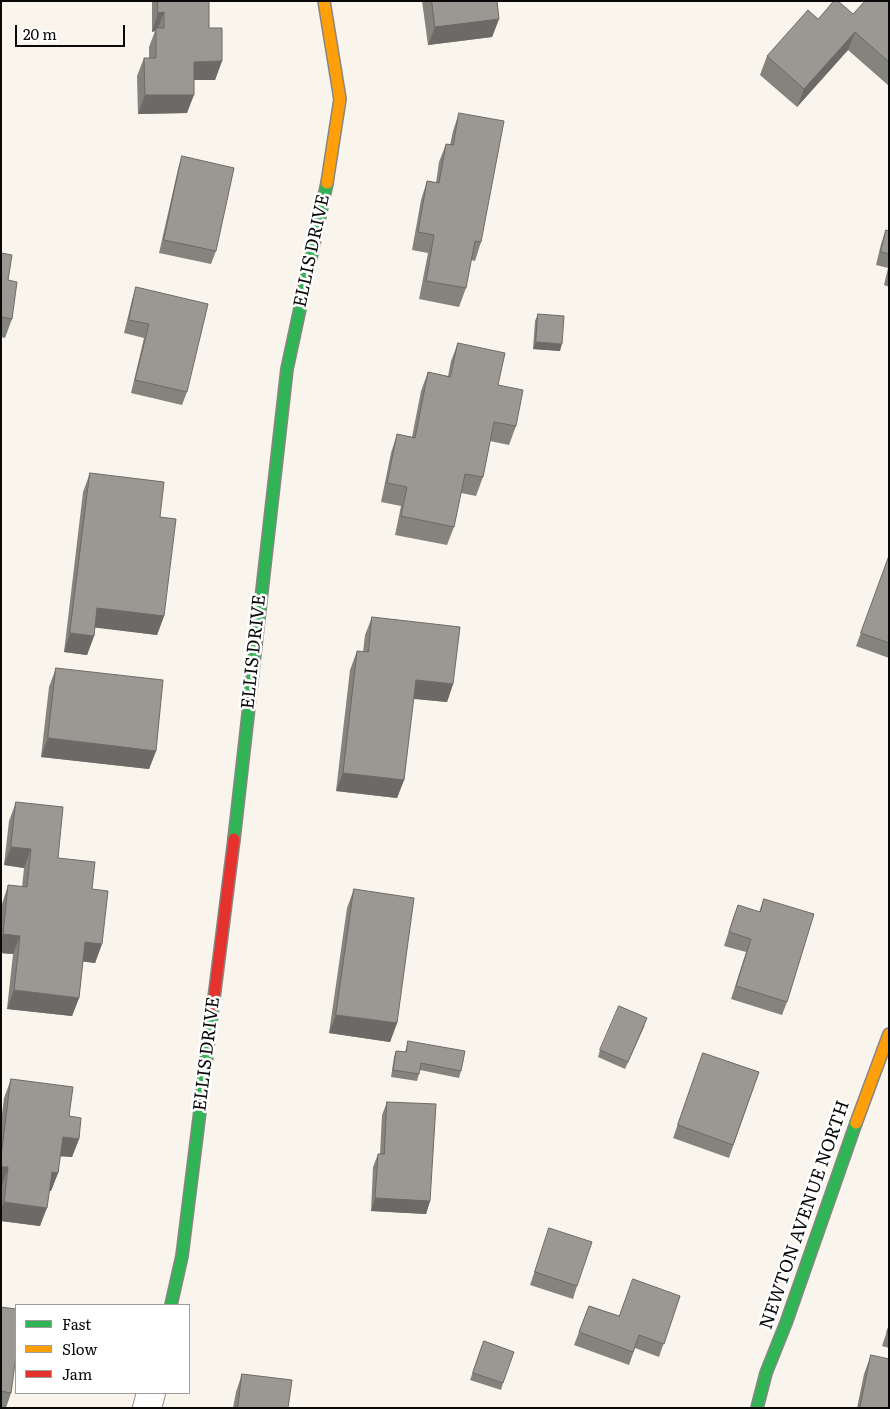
<!DOCTYPE html>
<style>
body{margin:0}
#map{position:relative;width:890px;height:1409px;overflow:hidden;background:#f9f5ec;font-family:Literata,serif}
canvas{display:block}
.frame{position:absolute;inset:0;border:2px solid #090909;pointer-events:none}
.legend{position:absolute;left:15px;top:1304px;width:175px;height:90px;box-sizing:border-box;background:#fff;border:1px solid #9d9d9d;margin:0;padding:6px 9px;list-style:none;font-size:15px;color:#090909}
.legend li{display:flex;align-items:center;gap:10px;height:25px}
.legend b{width:25px;border:1px solid #9d9d9d}
.scale{position:absolute;left:15px;top:25px;width:110px;height:22px;box-sizing:border-box;border:2px solid #090909;border-top:0;padding-left:6px;font-size:15px;line-height:18px;white-space:nowrap;color:#090909;-webkit-text-stroke:4px #fff;paint-order:stroke}
</style>
<div id="map">
<canvas width="890" height="1409"></canvas>
<div class="frame"></div>
<ul class="legend">
<li><b style="height:6px;background:#30b455"></b>Fast</li>
<li><b style="height:6px;background:#ff9f0a"></b>Slow</li>
<li><b style="height:6px;background:#e5322d"></b>Jam</li>
</ul>
<div class="scale">20 m</div>
</div>
<script>
const c = document.querySelector('canvas').getContext('2d');
c.lineJoin = 'round';
function trace(path, color, width, dash) { c.strokeStyle = color; c.lineWidth = width; c.lineCap = dash ? 'butt' : 'round'; c.setLineDash(dash || []); c.stroke(path); }
function paint(path, color) { c.fillStyle = color; c.fill(path, 'evenodd'); }
function label(font, color, halo, rows, align = 'center') {
  c.font = font + ' Literata,serif'; c.lineWidth = 5; c.setLineDash([]); c.textBaseline = 'middle'; c.strokeStyle = halo; c.fillStyle = color; for (const [text, x, y, turn = 0] of rows) {
    c.save(); c.translate(x, y); c.rotate((+turn || 0) * Math.PI / 180); c.textAlign = isNaN(turn) ? turn : align; if (halo) c.strokeText(text, 0, 0); c.fillText(text, 0, 0); c.restore();
  }
}
const street = new Path2D(`
 M147,1408L151,1393`);
const fast = new Path2D(`
 M234,839L287,369L327,183
 M171,1305L182,1256L213,1006
 M757,1408L766,1373L786,1323L856,1123`);
const slow = new Path2D(`
 M324,1L340,99L327,183
 M856,1123L889,1034`);
const jam = new Path2D(`
 M213,1006L234,839`);
trace(street, '#918f8b', 30);
trace(fast, '#888682', 14);
trace(slow, '#888682', 14);
trace(jam, '#888682', 14);
trace(street, '#fefefc', 28);
trace(fast, '#30b455', 11);
trace(slow, '#ff9f0a', 11);
trace(jam, '#e5322d', 11);
paint(new Path2D(`
 M152,1H209V28L222,61L215,80H194L187,113L138,114L137,76L144,58H149V47L155,31L152,32Z
 M422,1H497L499,19L492,37L428,45Z
 M889,1V86L848,50L797,107L760,75L767,56L818,19L853,14Z
 M459,113L481,242L475,261L471,260L466,288L459,307L419,299L428,253L412,250L421,200L427,181L436,183L439,162L446,144L450,145L453,131Z
 M182,156L216,251L211,264L159,253L178,169Z
 M886,230L889,231V287L884,285L888,268L876,265L881,244Z
 M1,253L12,319L5,338L1,337Z
 M136,287L187,392L182,405L131,393L144,338L124,333L132,300Z
 M538,314L560,351L533,349L535,321Z
 M458,343L498,385L516,426L509,445L490,441L483,477L476,496L461,493L454,527L447,545L395,535L401,506L381,502L391,453L397,434L412,437L421,391L428,372L448,376L451,361Z
 M90,473L160,517L164,616L157,635L95,627L94,636L87,655L64,652L83,492Z
 M889,556V658L856,646Z
 M372,617L453,684L447,702L413,699L404,780L397,798L336,791L350,670L357,651L363,652L365,635Z
 M56,668L156,751L149,769L41,757L49,687Z
 M16,802L58,858L92,889L102,944L95,963L83,961L79,998L72,1016L7,1009L13,954L1,953L2,904L8,885L22,887L24,868L4,865L9,821Z
 M354,889L397,1023L390,1042L329,1033L347,908Z
 M764,899L787,1002L782,1015L731,999L746,952L724,946L733,918L738,905L759,912Z
 M645,1025L625,1069L598,1057L600,1050Z
 M408,1041L461,1071L459,1078L420,1070L417,1081L391,1077L394,1057L396,1051L405,1052Z
 M703,1053L759,1072L729,1158L673,1138Z
 M11,1079L69,1116L79,1139L72,1157L60,1156L58,1173L51,1191H49L40,1226L1,1221V1122L4,1098Z
 M387,1102L430,1201L426,1214L371,1211L373,1167L378,1154H380L382,1115Z
 M549,1229L577,1286L573,1299L530,1285Z
 M680,1296L659,1357L635,1348L629,1365L574,1345L589,1306L619,1316Z
 M1,1307L11,1393L6,1408H1Z
 M889,1325V1348L882,1346Z
 M484,1341L503,1383L501,1390L470,1380Z
 M871,1355L889,1408H857L864,1374Z
 M242,1374L288,1408H233L236,1392Z`), '#85837e');
paint(new Path2D(`
 M164,12L157,31L156,28L155,31L152,32L158,13Z
 M499,19L492,37L428,45L435,27Z
 M855,32L848,50L797,107L804,89Z
 M222,61L215,80H187L194,62Z
 M145,95H194L187,113L138,114Z
 M536,342L562,344L560,351L533,349Z
 M97,608L164,616L157,635L90,627Z
 M70,633L94,636L87,655L64,652Z
 M416,680L453,684L447,702L409,698Z
 M48,738L156,751L149,769L41,757Z
 M343,773L404,780L397,798L336,791Z
 M11,847L31,849L24,868L4,865Z
 M3,934L20,936L13,954L1,953V938Z
 M85,942L102,944L95,963L78,961Z
 M14,990L79,998L72,1016L7,1009Z
 M336,1015L397,1023L390,1042L329,1033Z
 M63,1137L79,1139L72,1157L56,1156Z
 M1,1167H8L2,1186H1Z
 M52,1172L58,1173L51,1191H45Z
 M375,1198L430,1201L426,1214L371,1211Z
 M4,1202L47,1208L40,1226L1,1221V1209Z`), '#6c6a67');
const building = new Path2D(`
 M158,1H209V28H222V61L194,62V95H145L144,58H156V28H164V12L158,13Z
 M432,1H497L499,19L435,27Z
 M834,1H838L853,14L865,1H889V62L855,32L804,89L767,56L808,10L818,19Z
 M459,113L504,121L481,242L475,241L466,288L426,281L434,235L418,232L427,181L439,183L446,144L453,145Z
 M182,156L234,168L216,251L164,240Z
 M886,230L889,231V254L881,252Z
 M1,253L12,255L8,280L17,282L12,319L1,317Z
 M136,287L208,304L187,392L135,380L149,324L129,320Z
 M538,314L564,316L562,344L536,342Z
 M458,343L505,353L498,385L523,390L516,426L494,422L483,477L465,474L454,527L401,516L407,487L387,483L397,434L415,438L428,372L450,377Z
 M90,473L164,482L160,517L176,519L164,616L97,608L94,636L70,633Z
 M889,556V643L861,633Z
 M372,617L460,627L453,684L416,680L404,780L343,773L357,651L368,652Z
 M56,668L163,680L156,751L48,738Z
 M16,802L63,807L58,858L95,862L92,889L108,891L102,944L85,942L79,998L14,990L20,936L3,934L8,885L27,887L31,849L11,847Z
 M354,889L414,898L397,1023L336,1015Z
 M764,899L814,914L787,1002L736,986L751,939L729,932L738,905L760,912Z
 M619,1006L647,1018L628,1062L600,1050Z
 M408,1041L465,1051L461,1071L421,1063L419,1074L393,1070L396,1051L406,1052Z
 M703,1053L759,1072L733,1145L678,1125Z
 M11,1079L73,1087L69,1116L81,1118L79,1139L63,1137L58,1173L52,1172L47,1208L4,1202L8,1167H1V1157Z
 M387,1102L436,1104L430,1201L375,1198L378,1154H384Z
 M549,1228L592,1242L577,1286L535,1272Z
 M633,1279L680,1296L664,1344L639,1335L633,1352L579,1332L589,1306L619,1316Z
 M1,1307L16,1309V1356L11,1393L1,1391Z
 M889,1326V1334L887,1333Z
 M484,1341L514,1352L503,1383L473,1373Z
 M871,1355L889,1359V1408H860Z
 M242,1374L292,1380L288,1408H238Z`);
paint(building, '#9b9893');
trace(building, '#6c6a67', 1);
label('18px', '#090909', '#fff', [
 ["ELLIS DRIVE",312,251,-78],
 ["ELLIS DRIVE",254,652,-84],
 ["ELLIS DRIVE",207,1054,-83],
 ["NEWTON AVENUE NORTH",805,1215,-71]
]);
</script>
